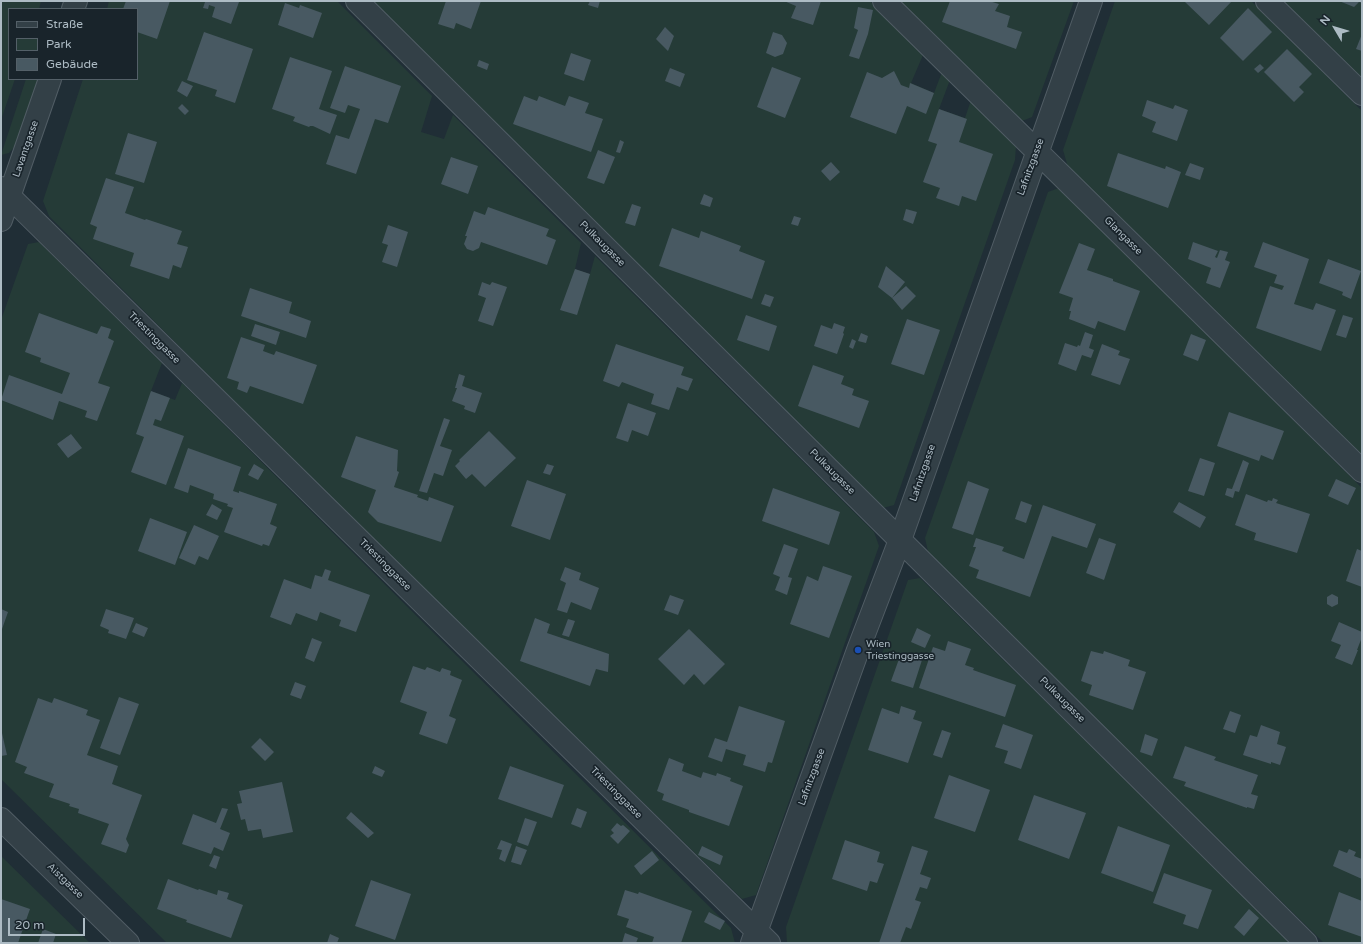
<!DOCTYPE html>
<meta charset="utf-8">
<style>
body{margin:0}
#map{position:relative;width:1363px;height:944px;overflow:hidden;background:#202e36;font-family:"Varela Round",sans-serif}
canvas{display:block}
.frame{position:absolute;inset:0;border:2px solid #adbbc4;pointer-events:none}
.legend{position:absolute;left:8px;top:8px;width:130px;height:72px;box-sizing:border-box;background:#19242b;border:1px solid #546068;margin:0;padding:5px 7px;list-style:none;font-size:12px;color:#adbbc4}
.legend li{display:flex;align-items:center;gap:8px;height:20px}
.legend b{width:20px;border:1px solid #546068}
.north{position:absolute;left:1315px;top:8px;width:40px;height:40px;-webkit-text-stroke:3px #19242b;paint-order:stroke;rotate:308deg;font-size:11px;font-weight:700;line-height:16px;text-align:center;color:#adbbc4}
.north::after{content:'';display:block;margin:auto;width:14px;height:18px;background:#adbbc4;clip-path:polygon(50% 0,100% 100%,50% 72%,0 100%)}
.scale{position:absolute;left:8px;top:918px;width:77px;height:18px;box-sizing:border-box;border:2px solid #adbbc4;border-top:0;padding-left:5px;font-size:12px;line-height:14px;white-space:nowrap;color:#adbbc4;-webkit-text-stroke:3px #19242b;paint-order:stroke}
</style>
<div id="map">
<canvas width="1363" height="944"></canvas>
<div class="frame"></div>
<ul class="legend">
<li><b style="height:5px;background:#334047"></b>Straße</li>
<li><b style="height:11px;background:#253b37"></b>Park</li>
<li><b style="height:11px;background:#485962"></b>Gebäude</li>
</ul>
<div class="north">N</div>
<div class="scale">20 m</div>
</div>
<script>
const c = document.querySelector('canvas').getContext('2d');
c.lineJoin = 'round';
function paint(path, color) { c.fillStyle = color; c.fill(path, 'evenodd'); }
function trace(path, color, width, dash) { c.strokeStyle = color; c.lineWidth = width; c.lineCap = dash ? 'butt' : 'round'; c.setLineDash(dash || []); c.stroke(path); }
function label(font, color, halo, rows, align = 'center') {
  c.font = font + ' "Varela Round",sans-serif'; c.lineWidth = 3.5; c.setLineDash([]); c.textBaseline = 'middle'; c.strokeStyle = halo; c.fillStyle = color; for (const [text, x, y, turn = 0] of rows) {
    c.save(); c.translate(x, y); c.rotate((+turn || 0) * Math.PI / 180); c.textAlign = isNaN(turn) ? turn : align; if (halo) c.strokeText(text, 0, 0); c.fillText(text, 0, 0); c.restore();
  }
}
paint(new Path2D(`
 M1,1H41L39,9H9V79H15L1,120Z
 M109,1H337L432,96L421,132L444,139L453,115L581,243L575,269L590,274L595,256L874,532L879,546L756,895L742,899L322,489L49,216L43,201L83,79H137V9H107Z
 M368,1H870L923,55L911,83L934,93L942,72L950,80L939,109L965,118L971,100L1016,146L1015,160L894,505L883,508Z
 M900,1H1074L1032,117L1022,121Z
 M1115,1H1251L1362,111V459L1068,167L1063,150Z
 M1281,1H1362V81Z
 M26,79H40L17,144L9,153L1,155Z
 M1059,188L1362,488V943H1324L929,556L925,538L1048,192Z
 M39,242L162,363L151,391L175,400L182,383L731,928L735,943H167L1,779V320L28,244Z
 M920,578L1291,943H787L786,927L908,580Z
 M1,856L90,943H1Z`), '#253b37');
paint(new Path2D(`
 M126,1H170L157,39L137,32V9H123Z
 M202,1L239,2L231,24L212,17L215,7L209,5L208,9L203,8L205,2Z
 M446,1H481L471,29L456,23L454,29L438,24Z
 M590,1H600L598,8L588,5Z
 M784,1H821L813,25L791,18L796,6Z
 M950,1H989L999,4L995,11L1010,16L1007,27L1022,32L1016,49L942,22Z
 M1186,1H1232L1209,25L1185,2Z
 M1339,1H1362V3L1359,2L1354,7Z
 M285,3L299,8L300,5L322,13L313,38L278,25Z
 M858,7L873,10L868,34L859,59L849,56L858,30L854,28Z
 M1248,8L1272,32L1243,61L1220,38Z
 M665,27L674,36L668,51L656,39Z
 M204,32L253,49L235,103L215,96L217,90L187,80Z
 M773,32L782,35L787,43L783,54L775,57L766,53Z
 M1362,34V51L1356,49Z
 M1287,49L1312,74L1299,87L1304,92L1294,102L1264,72Z
 M571,53L591,60L584,81L564,74Z
 M290,57L332,71L319,109L337,115L330,134L313,126H310L309,127L293,121L295,117L272,109Z
 M479,60L489,64L487,70L477,66Z
 M1260,64L1264,68L1258,73L1254,69Z
 M345,66L401,86L388,123L375,119L356,174L326,164L336,135L349,139L360,109L348,105L345,113L330,108Z
 M772,67L801,78L785,118L757,107Z
 M670,68L685,74L680,87L665,81Z
 M894,71L901,85L909,88L910,83L934,93L926,114L907,106L896,134L850,117L867,72L882,78Z
 M182,81L193,86L187,97L177,91Z
 M524,96L537,101L539,96L565,106L569,96L589,103L585,113L603,119L591,152L513,124Z
 M1147,100L1173,109L1175,105L1188,110L1177,141L1152,132L1156,122L1142,116Z
 M182,104L189,111L185,115L178,108Z
 M939,109L967,119L959,142L993,154L976,201L962,196L959,206L936,198L940,188L923,182L937,144L928,141Z
 M128,133L157,142L144,183L115,174Z
 M620,140L624,142L620,153L616,152Z
 M598,150L615,157L604,184L587,178Z
 M1118,153L1165,169L1166,166L1181,172L1168,208L1107,186Z
 M451,157L478,166L468,194L441,184Z
 M831,162L840,172L830,181L821,171Z
 M1190,163L1204,168L1200,180L1185,175Z
 M106,178L134,187L125,213L145,220L146,219L182,231L177,244L188,247L181,268L173,265L169,279L130,266L134,253L93,239L97,227L90,224Z
 M704,194L713,198L710,207L700,204Z
 M632,204L641,207L635,226L625,223Z
 M488,207L549,229L546,236L556,240L547,265L481,242L479,248L473,251L467,249L464,244L467,236H465L474,211L485,215Z
 M906,209L917,212L913,224L903,220Z
 M794,216L801,218L798,226L791,224Z
 M388,225L408,232L397,267L382,262L388,245L382,243Z
 M672,228L699,238L701,231L741,246L739,251L765,261L752,299L659,266Z
 M1193,242L1218,251L1215,257L1217,258L1220,250L1228,252L1225,260L1230,262L1220,288L1206,283L1211,268L1188,259Z
 M1263,242L1309,259L1294,304L1313,310L1316,303L1336,310L1321,351L1256,328L1270,286L1282,290L1284,286L1274,283L1277,275L1254,267Z
 M1079,243L1095,249L1087,270L1113,279V281L1140,291L1125,331L1098,321L1095,329L1069,319L1071,311H1069L1073,298L1059,293Z
 M1328,259L1361,271L1351,299L1342,295L1343,292L1319,283Z
 M886,266L905,282L892,298L906,286L916,296L902,310L892,298L878,287Z
 M575,269L590,274L577,315L560,310Z
 M482,282L490,285L492,282L507,287L493,326L478,321L486,298L478,295Z
 M250,288L292,302L289,313L311,321L306,338L241,316Z
 M765,294L774,297L770,307L761,304Z
 M39,313L97,334L101,326L111,329L108,338L114,341L98,383L110,387L97,421L85,417L87,411L59,401L53,420L1,400L9,375L62,394L70,373L40,362L41,358L25,352Z
 M746,315L777,326L769,351L737,340Z
 M1343,315L1353,318L1346,338L1336,335Z
 M907,319L940,330L924,375L891,364Z
 M834,323L845,327L843,333L844,334L837,354L814,346L821,325L832,329Z
 M255,324L280,332L276,345L251,336Z
 M1085,332L1093,335L1089,348L1094,350L1091,358L1082,355L1076,371L1058,364L1065,343L1077,347L1078,345L1080,346Z
 M861,333L868,336L866,343L858,341Z
 M1191,334L1206,340L1198,361L1183,355Z
 M241,337L265,345L263,351L274,355L276,351L317,365L303,404L250,386L247,393L237,389L239,382L227,378Z
 M852,339L856,341L853,349L849,347Z
 M616,344L684,367L681,375L693,379L688,391L677,387L669,410L651,404L654,394L622,382L619,387L603,381Z
 M1102,344L1120,351L1118,355L1130,359L1120,385L1091,375Z
 M813,365L844,376L841,384L854,389L852,395L869,401L859,428L798,406Z
 M459,374L465,376L462,386L482,393L475,413L464,409L465,406L452,401L457,388H455Z
 M151,391L170,398L161,421L155,419L153,425L184,436L166,485L131,472L144,437L136,434Z
 M628,403L656,413L648,436L632,430L628,442L616,438Z
 M1229,412L1284,431L1273,460L1261,455L1259,461L1217,446Z
 M444,418L450,420L440,446L452,450L443,476L434,473L427,493L419,491Z
 M489,431L516,458L485,487L472,474L466,479L455,466L460,461L459,460Z
 M71,434L82,448L68,458L57,444Z
 M356,436L398,450L397,471L399,472L394,487L418,495L417,497L428,501L429,497L454,506L441,542L378,522L368,512L376,490L341,477Z
 M188,448L241,467L233,491L239,493V491L277,504L270,524L277,527L269,546L263,544L262,546L224,532L233,508L227,506L228,504L213,499L214,494L190,485L188,493L174,488Z
 M1200,458L1215,463L1204,496L1188,491Z
 M1243,460L1249,463L1239,492L1235,491L1233,498L1225,495L1227,488L1232,489Z
 M254,464L264,470L258,480L248,475Z
 M547,464L554,466L550,475L543,473Z
 M1336,479L1356,488L1348,505L1328,496Z
 M527,480L566,494L550,540L511,526Z
 M968,481L989,489L973,535L952,528Z
 M773,488L840,512L829,545L762,521Z
 M1246,494L1267,502L1268,500L1272,501L1273,498L1278,500L1276,503L1310,514L1297,553L1254,540L1256,533L1235,525Z
 M1021,501L1032,505L1026,523L1015,519Z
 M1179,502L1206,517L1200,528L1173,512Z
 M212,504L222,510L217,520L206,515Z
 M1043,505L1096,524L1087,548L1052,536L1030,597L976,578L979,570L969,566L976,547H973L976,538L1004,547L1002,551L1024,559Z
 M150,518L187,532L175,565L138,551Z
 M194,525L219,536L208,560L199,556L195,565L179,558Z
 M1099,538L1116,544L1104,580L1086,573Z
 M784,544L798,549L788,577L792,578L787,595L775,590L780,577L773,574Z
 M1357,549L1362,551V587L1346,581Z
 M823,566L852,576L829,638L790,624L807,576L818,581Z
 M565,567L581,573L579,580L599,588L591,610L571,602L567,613L557,610L566,583L560,580Z
 M325,569L331,571L328,580L370,595L356,632L339,626L341,620L320,612L317,621L296,613L291,625L270,617L284,579L311,589L315,575L322,577Z
 M1332,594L1338,597V604L1332,607L1327,604V597Z
 M670,595L684,600L678,615L664,610Z
 M1,609L8,612L1,632Z
 M106,609L134,618L126,639L108,633L109,630L100,626Z
 M535,618L550,624L547,633L609,654L608,672L596,669L590,686L520,661Z
 M568,619L575,621L569,637L562,635Z
 M1339,622L1362,632V637L1357,650H1358L1352,665L1335,658L1341,645L1331,641Z
 M136,623L148,628L144,637L132,632Z
 M917,628L931,635L925,648L911,642Z
 M689,629L725,664L704,685L694,674L684,685L658,659Z
 M312,638L322,642L314,662L305,658Z
 M948,641L971,649L965,665L974,668L973,670L1016,685L1005,717L919,688L933,647L945,651Z
 M1091,651L1103,654L1104,651L1130,660L1128,666L1146,672L1133,710L1089,695L1092,685L1081,681Z
 M908,655L922,660L913,688L891,681L899,659L906,662Z
 M413,666L425,670L427,667L440,672L442,668L451,671L450,675L462,680L449,716L456,719L447,744L419,734L427,712L400,702Z
 M295,682L306,686L301,699L290,695Z
 M119,697L139,704L120,755L100,748Z
 M38,698L52,703L54,698L57,699L88,710L86,715L100,720L87,755L118,766L112,784L142,795L126,839L129,845L126,853L101,844L109,824L78,813L79,809L69,806L70,804L49,797L54,784L24,773L27,767L15,762Z
 M739,706L785,721L772,763L768,762L765,772L743,765L746,755L726,749L722,762L708,757L715,738L727,742Z
 M901,706L916,711L913,719L922,722L908,763L868,750L882,708L899,714Z
 M1230,711L1241,715L1235,733L1223,729Z
 M1003,724L1033,735L1021,769L1004,763L1008,751L995,747Z
 M1261,725L1280,732L1277,744L1286,747L1280,765L1271,762V764L1243,755L1250,735L1257,737Z
 M942,730L951,733L942,758L933,755Z
 M1,733H2L7,755L1,756Z
 M1145,734L1158,739L1152,756L1140,752Z
 M260,738L274,752L265,761L251,747Z
 M1185,746L1216,757L1214,760L1258,775L1251,794L1258,796L1254,809L1247,807V808L1184,786L1186,782L1173,778Z
 M669,758L684,764L682,771L701,778L703,772L716,776L717,773L731,778L730,781L743,786L729,826L689,812V810L662,800L664,794L657,791Z
 M375,766L385,771L382,777L372,773Z
 M510,766L564,785L552,818L498,799Z
 M949,775L990,790L975,832L934,818Z
 M282,782L293,832L263,838L261,829L248,831L245,819L241,820L237,804L242,803L239,791Z
 M1034,795L1086,813L1069,859L1018,840Z
 M222,808L228,809L220,829L230,833L223,851L214,847L211,854L182,844L193,814L216,823Z
 M577,808L587,812L581,828L571,824Z
 M351,812L374,833L368,838L346,818Z
 M525,818L537,822L528,846L517,842Z
 M617,823L621,826L623,825L630,831L618,844L610,836L614,833L611,830Z
 M1118,826L1170,845L1153,892L1101,873Z
 M501,840L512,844L505,862L499,859L502,850L497,849Z
 M845,840L880,852L877,862L884,864L877,883L870,881L867,891L832,879Z
 M516,846L527,850L521,865L511,862Z
 M702,846L723,856L720,865L698,855Z
 M912,846L928,851L920,874L931,878L927,889L920,887L915,900L921,902L911,929L906,927L900,943H879Z
 M1349,849L1356,852L1354,856L1362,859V879L1333,866L1339,850L1347,853Z
 M652,851L659,860L641,875L634,866Z
 M214,855L220,857L216,869L209,866Z
 M1164,873L1212,890L1198,929L1183,924L1186,915L1153,903Z
 M168,879L198,890L199,889L217,895L218,890L229,893L227,899L243,905L231,938L186,922L187,920L157,909Z
 M371,880L411,894L395,940L355,926Z
 M625,890L638,894L639,892L692,911L681,943H652L654,937L626,927L629,919L617,915Z
 M1339,892L1362,901V937L1328,925Z
 M1,899L30,909L18,943H1Z
 M1249,909L1259,918L1244,936L1234,927Z
 M709,912L725,921L720,930L704,922Z
 M43,929L56,934L53,943H38Z
 M625,933L638,938L636,943H622Z
 M330,934L339,938L337,943H327Z`), '#485962');
const minor = new Path2D(`
 M357,1L1306,943
 M884,1L1362,471
 M1267,1L1362,94
 M73,9L76,1
 M1,188L769,943
 M1,220L50,79
 M1,819L128,943
 M752,943L858,650L900,540L1091,1`);
trace(minor, '#515d65', 24);
trace(minor, '#334047', 22);
for (const [x, y, r, color] of [
 [858,650,4,"#1a4fb4"]
]) { const dot = new Path2D(); dot.arc(x, y, r, 0, 2 * Math.PI); c.fillStyle = color; c.fill(dot); trace(dot, '#19242b', 1.5); }
label('10px', '#adbbc4', '#19242b', [
 ["Lavantgasse",26,149,-71],
 ["Lafnitzgasse",1031,167,-70],
 ["Glangasse",1123,236,45],
 ["Pulkaugasse",602,244,45],
 ["Triestinggasse",154,338,45],
 ["Pulkaugasse",832,472,45],
 ["Lafnitzgasse",923,473,-71],
 ["Triestinggasse",385,565,45],
 ["Pulkaugasse",1062,700,45],
 ["Lafnitzgasse",812,777,-70],
 ["Triestinggasse",616,793,45],
 ["Aistgasse",65,881,44]
]);
label('10px', '#adbbc4', '#19242b', [
 ["Wien",866,644],
 ["Triestinggasse",866,656]
], 'left');
</script>
